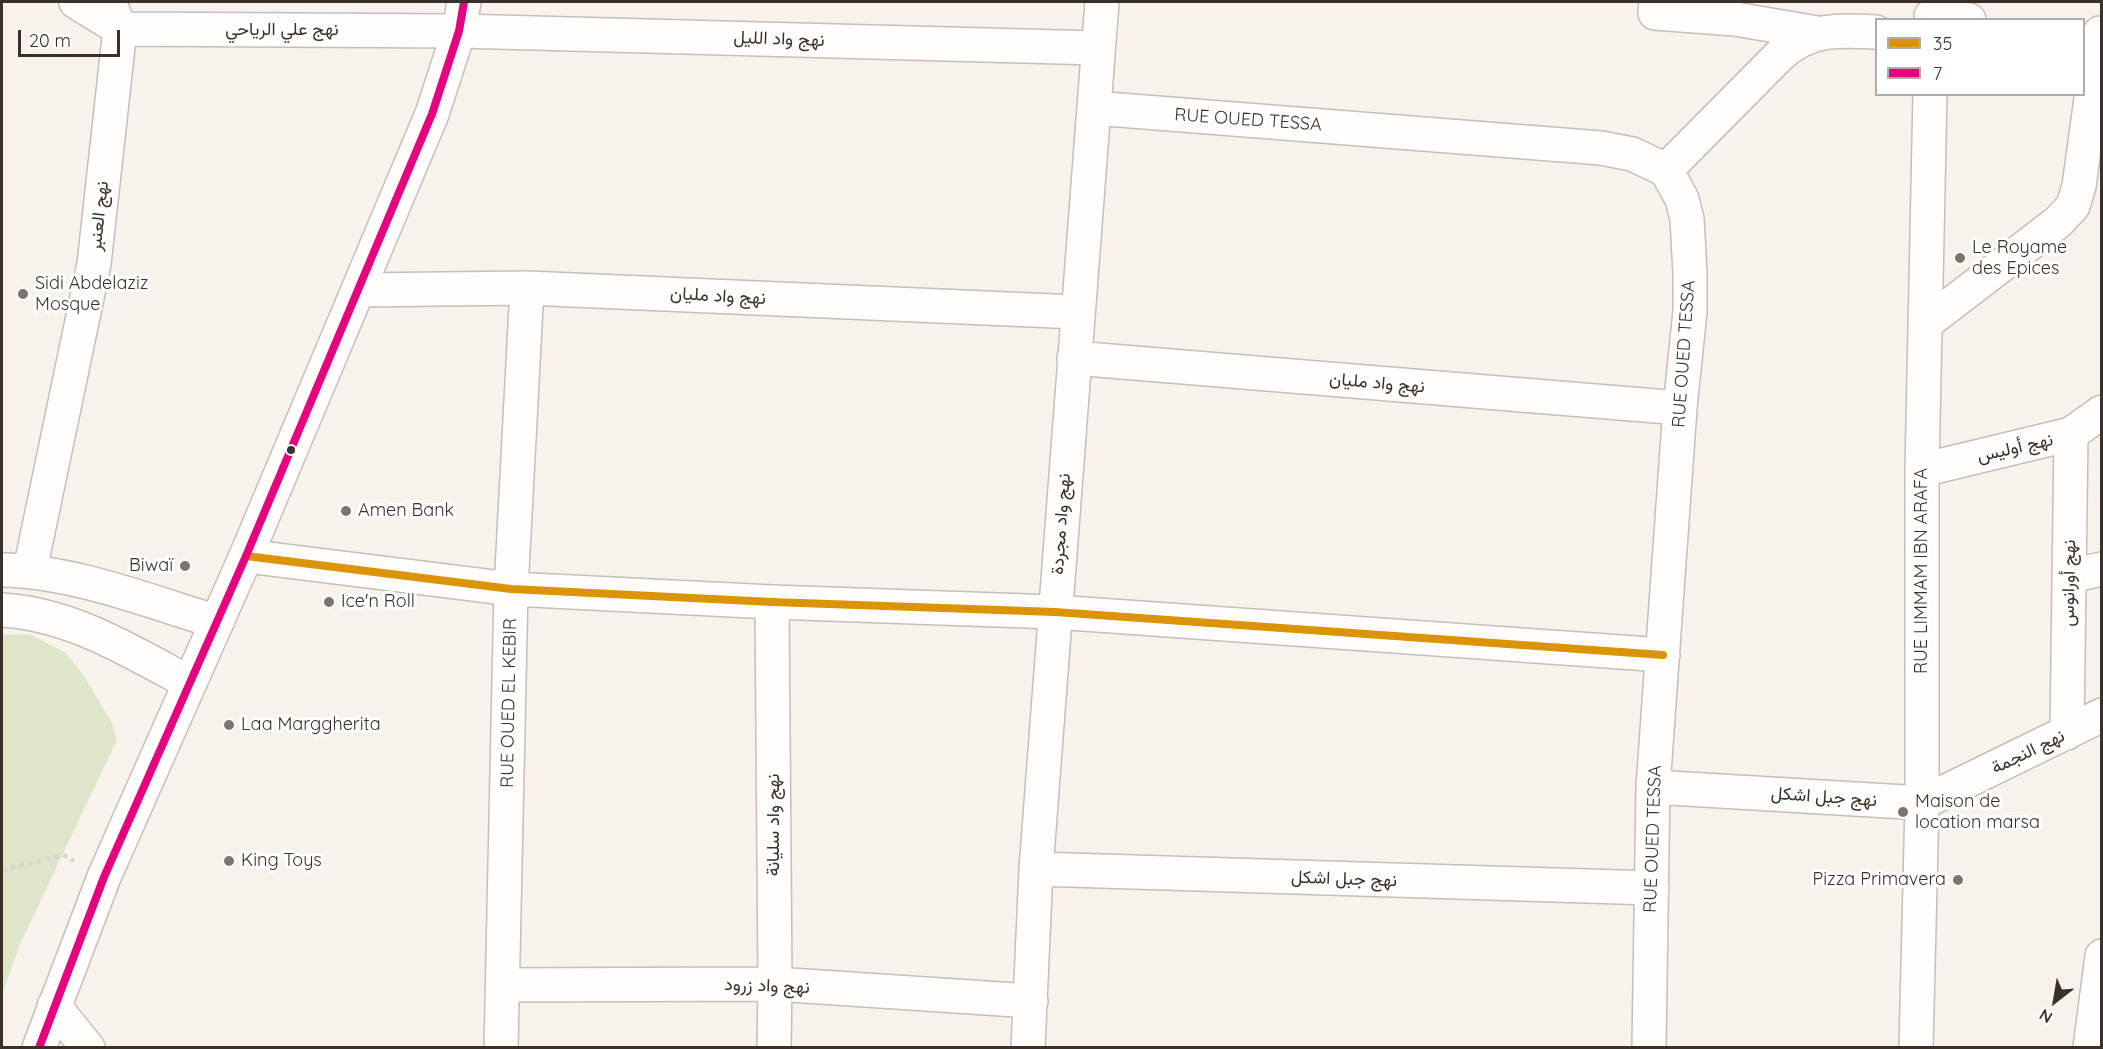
<!DOCTYPE html>
<meta charset="utf-8">
<style>
body{margin:0}
#map{position:relative;width:2103px;height:1049px;overflow:hidden;background:#f7f2ec;font-family:Quicksand,sans-serif}
canvas{display:block}
.frame{position:absolute;inset:0;border:3px solid #3b3027;pointer-events:none}
.legend{position:absolute;left:1875px;top:18px;width:210px;height:78px;box-sizing:border-box;background:#fff;border:2px solid #b1aca9;margin:0;padding:8px 10px;list-style:none;font-size:18px;color:#3b3027}
.legend li{display:flex;align-items:center;gap:12px;height:30px}
.legend b{width:30px;border:2px solid #b1aca9}
.north{position:absolute;left:2025px;top:971px;width:60px;height:60px;-webkit-text-stroke:4px #fff;paint-order:stroke;rotate:211deg;font-size:16px;font-weight:700;line-height:24px;text-align:center;color:#3b3027}
.north::after{content:'';display:block;margin:auto;width:21px;height:27px;background:#3b3027;clip-path:polygon(50% 0,100% 100%,50% 72%,0 100%)}
.scale{position:absolute;left:18px;top:30px;width:102px;height:27px;box-sizing:border-box;border:3px solid #3b3027;border-top:0;padding-left:8px;font-size:18px;line-height:21px;white-space:nowrap;color:#3b3027;-webkit-text-stroke:4px #fff;paint-order:stroke}
</style>
<div id="map">
<canvas width="2103" height="1049"></canvas>
<div class="frame"></div>
<ul class="legend">
<li><b style="height:8px;background:#db9406"></b>35</li>
<li><b style="height:8px;background:#e5007d"></b>7</li>
</ul>
<div class="north">N</div>
<div class="scale">20 m</div>
</div>
<script>
const c = document.querySelector('canvas').getContext('2d');
c.lineJoin = 'round';
function paint(path, color) { c.fillStyle = color; c.fill(path, 'evenodd'); }
function trace(path, color, width, dash) { c.strokeStyle = color; c.lineWidth = width; c.lineCap = dash ? 'butt' : 'round'; c.setLineDash(dash || []); c.stroke(path); }
function label(font, color, halo, rows, align = 'center') {
  c.font = font + ' Quicksand,Vazirmatn,sans-serif'; c.lineWidth = 6; c.setLineDash([]); c.textBaseline = 'middle'; c.strokeStyle = halo; c.fillStyle = color; for (const [text, x, y, turn = 0] of rows) {
    c.save(); c.translate(x, y); c.rotate((+turn || 0) * Math.PI / 180); c.textAlign = isNaN(turn) ? turn : align; if (halo) c.strokeText(text, 0, 0); c.fillText(text, 0, 0); c.restore();
  }
}
paint(new Path2D(`
 M2,634L31,635L66,653L84,676L112,723L117,740L21,942L2,994Z`), '#dee6c9');
const minor = new Path2D(`
 M76,2L120,29L459,31L1098,48
 M1656,2L1655,13L1735,19L1817,33
 M1931,16L1969,20
 M1094,108L1601,148L1632,154L1666,170L1682,199L1687,219L1690,273V311L1680,408L1653,787L1649,1048
 M1666,170L1780,55C1809,28 1839,30 1876,32
 M358,290L527,288L1077,312
 M1925,324L2058,222L2073,206L2079,186L2100,33
 M1074,358L1680,408
 M1922,470L2071,434L2102,412
 M246,556L511,589L772,602L1055,612L1663,655
 M30,570L94,264L120,29L112,9
 M2069,576L2102,569
 M772,602L775,984L774,1048
 M2067,733L2071,434
 M1653,787L1922,803L2102,715
 M1036,869L1652,888
 M503,985L775,984L1031,1001
 M501,1048L511,589L527,288
 M1028,1048L1036,869L1102,2
 M1916,1048L1922,803V470L1930,94
 M2090,1048L2102,956`);
const tertiary = new Path2D(`
 M2,570C73,571 148,601 217,622
 M2,610C71,614 130,651 190,683
 M54,1006L88,1048`);
const secondary = new Path2D(`
 M39,1048L104,877L246,556L432,114L459,31L464,2`);
trace(minor, '#c6beb8', 36);
trace(tertiary, '#c6beb8', 36);
trace(secondary, '#c6beb8', 36);
trace(new Path2D(`
 M2,870L63,855L74,861`), '#d6d3d0', 4, [4.5, 4.5]);
trace(minor, '#fefdfc', 33);
trace(tertiary, '#fefdfc', 33);
trace(secondary, '#fefdfc', 33);
trace(new Path2D(`
 M246,556L511,589L772,602L1055,612L1663,655`), '#db9406', 8);
trace(new Path2D(`
 M39,1048L104,877L246,556L432,114L459,31L464,2`), '#e5007d', 8);
for (const [x, y, r, color] of [
 [1960,258,6,"#7d746c"],
 [23,294,6,"#7d746c"],
 [291,450,5,"#3b3027"],
 [346,511,6,"#7d746c"],
 [185,566,6,"#7d746c"],
 [329,602,6,"#7d746c"],
 [229,725,6,"#7d746c"],
 [1903,812,6,"#7d746c"],
 [229,861,6,"#7d746c"],
 [1958,880,6,"#7d746c"]
]) { const dot = new Path2D(); dot.arc(x, y, r, 0, 2 * Math.PI); c.fillStyle = color; c.fill(dot); trace(dot, '#fff', 2); }
label('18px', '#3b3027', '#fff', [
 ["نهج علي الرياحي",282,30],
 ["نهج واد الليل",779,39,2],
 ["RUE OUED TESSA",1248,120,4],
 ["نهج العنبر",99,216,-84],
 ["نهج واد مليان",718,296,3],
 ["RUE OUED TESSA",1684,354,-86],
 ["نهج واد مليان",1377,383,5],
 ["نهج أوليس",2015,448,-13],
 ["نهج واد مجردة",1061,524,-86],
 ["RUE LIMMAM IBN ARAFA",1922,571,-90],
 ["نهج أورانوس",2069,583,-89],
 ["RUE OUED EL KEBIR",509,703,-89],
 ["نهج النجمة",2028,752,-26],
 ["نهج جبل اشكل",1824,797,4],
 ["نهج واد سليانة",774,825,-90],
 ["RUE OUED TESSA",1653,839,-88],
 ["نهج جبل اشكل",1344,879,2],
 ["نهج واد زرود",767,986,2]
]);
label('18px', '#3b3027', '#fff', [
 ["Le Royame",1972,248],
 ["des Epices",1972,269],
 ["Sidi Abdelaziz",35,284],
 ["Mosque",35,305],
 ["Amen Bank",358,511],
 ["Biwaï",173,566,"right"],
 ["Ice'n Roll",341,602],
 ["Laa Marggherita",241,725],
 ["Maison de",1915,802],
 ["location marsa",1915,823],
 ["King Toys",241,861],
 ["Pizza Primavera",1946,880,"right"]
], 'left');
</script>
